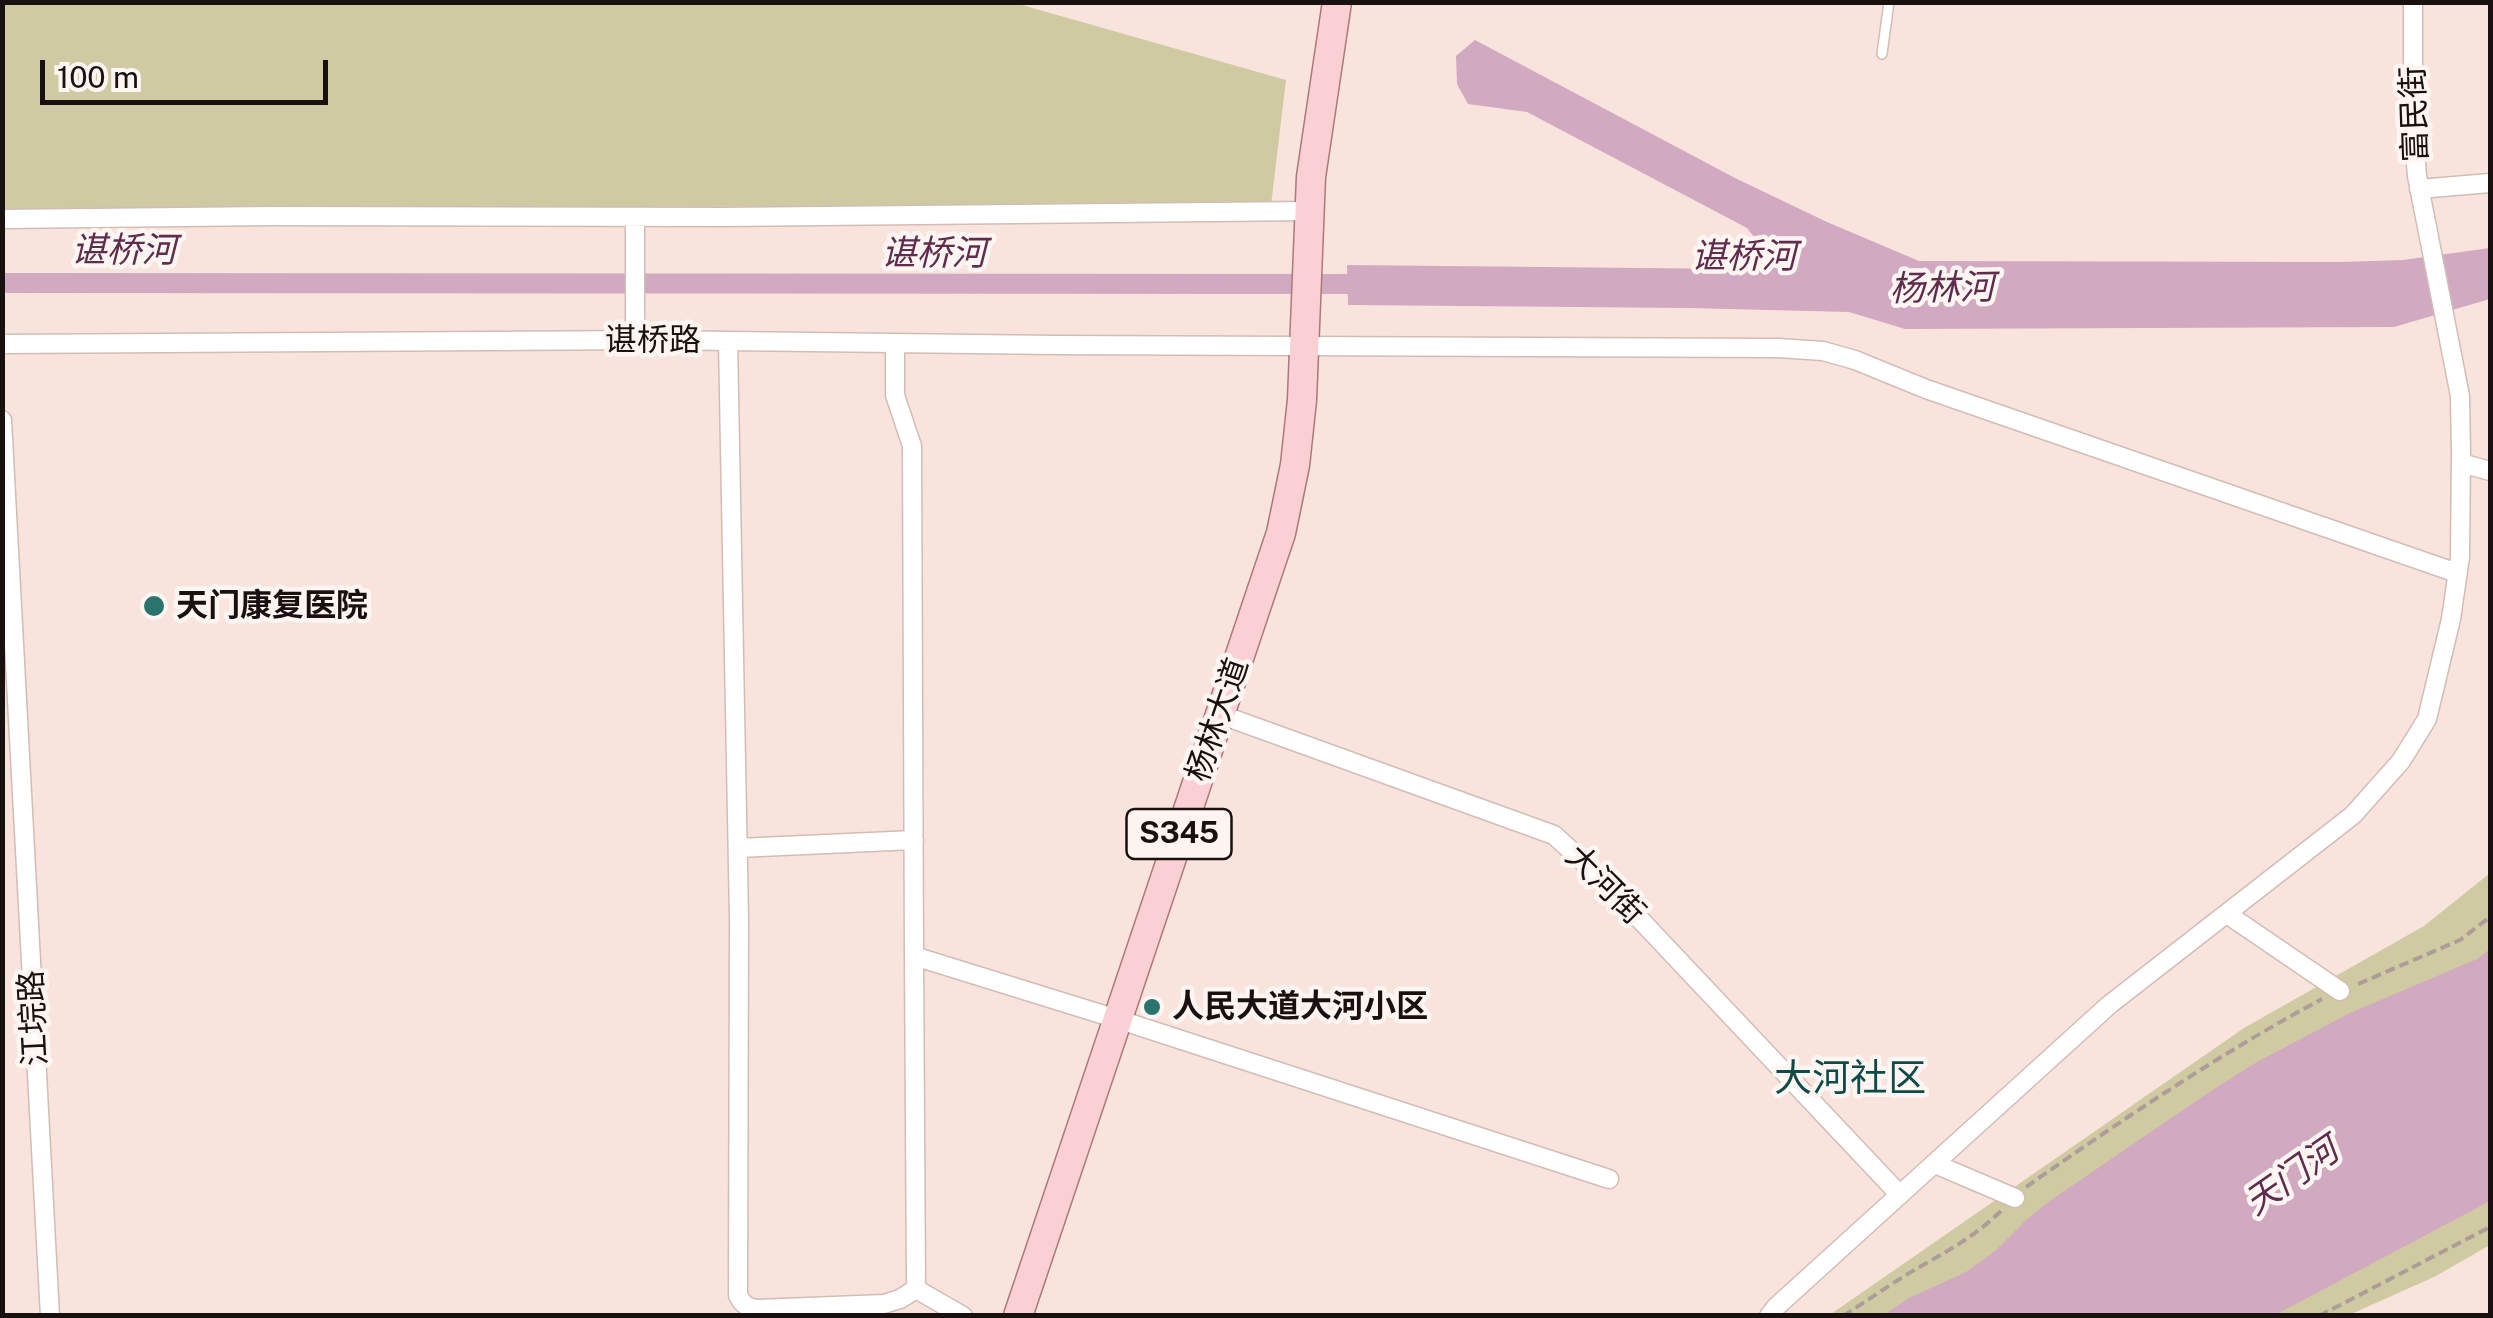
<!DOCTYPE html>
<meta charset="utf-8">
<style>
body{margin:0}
#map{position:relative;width:2493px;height:1318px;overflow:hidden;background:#f9e4dd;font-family:"Public Sans",sans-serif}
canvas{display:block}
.frame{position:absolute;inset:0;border:5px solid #18110f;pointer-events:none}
.scale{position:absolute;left:40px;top:60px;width:288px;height:45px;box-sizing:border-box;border:5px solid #18110f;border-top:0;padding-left:12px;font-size:30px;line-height:35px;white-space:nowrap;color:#18110f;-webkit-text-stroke:8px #fdf5f2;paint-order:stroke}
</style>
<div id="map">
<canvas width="2493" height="1318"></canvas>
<div class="frame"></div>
<div class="scale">100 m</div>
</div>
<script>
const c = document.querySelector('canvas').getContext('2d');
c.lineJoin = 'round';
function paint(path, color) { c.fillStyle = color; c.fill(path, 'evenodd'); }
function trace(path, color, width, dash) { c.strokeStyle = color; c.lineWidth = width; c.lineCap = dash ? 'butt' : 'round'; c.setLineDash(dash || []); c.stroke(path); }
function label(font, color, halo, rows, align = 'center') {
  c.font = font + ' "Public Sans","Noto Sans SC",sans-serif'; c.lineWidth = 9; c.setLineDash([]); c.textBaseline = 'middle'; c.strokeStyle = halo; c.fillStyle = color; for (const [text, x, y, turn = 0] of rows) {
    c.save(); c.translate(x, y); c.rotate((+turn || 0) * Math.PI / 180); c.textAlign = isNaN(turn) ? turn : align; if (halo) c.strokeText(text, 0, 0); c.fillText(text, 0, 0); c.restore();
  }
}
paint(new Path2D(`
 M2,3H1015L1286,80L1271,205L3,209Z
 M2490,873V1245L2434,1277L2349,1315L1828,1316L2244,1028L2424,926Z`), '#d0caa2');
paint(new Path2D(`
 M1475,40L1735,178L1827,222L1919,261L2340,262L2403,260L2490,248V299L2394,327L1905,329L1849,312L1687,308L1348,305L1347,265L1742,269L1765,251L1747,228L1527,112L1468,104L1457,84L1456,56Z
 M2490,949V1201L2275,1315H1884L1909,1298L1966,1272L1994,1252L2026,1220L2051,1200L2211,1091L2257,1062L2350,1013L2477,959Z`), '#d1a9c0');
trace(new Path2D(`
 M2,283L1375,284`), '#d1a9c0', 20);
const service = new Path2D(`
 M1882,54L1889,2`);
const minor = new Path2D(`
 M2419,189L2490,183
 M2,219L272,216L723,217L1309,211
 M635,340V217
 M728,341L739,920L738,1295C742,1304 747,1308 758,1309L884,1304L900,1299L916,1289
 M895,343V395L912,446L914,956
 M2,344L649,340L1055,345L1778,348L1823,351L1855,360L1926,389L2457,573
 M2,420L50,1316
 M2461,463L2490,471
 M1219,714L1554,835L1600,877L1900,1195
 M738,848L914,840
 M2227,914L2340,991
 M1935,1164L2015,1198
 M963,1316L916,1289L914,956L1117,1019L1609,1179
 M1769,1316L1776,1307L2109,1005L2353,815L2401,761L2427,719L2451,619L2460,557L2461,453L2460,396L2417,176L2413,123V2`);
const primary = new Path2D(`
 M1018,1316L1281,533L1295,465L1302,400L1311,177L1337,2`);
trace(service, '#d1bdb6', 12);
trace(minor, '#d1bdb6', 21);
trace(primary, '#aa797d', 31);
trace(new Path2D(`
 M2358,984L2460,940L2490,917
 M2026,1187C2122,1120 2219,1054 2322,999
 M1843,1316C1870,1299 1896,1280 1923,1265C1953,1248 1976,1235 2001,1211
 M2319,1316L2490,1227`), '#ad9d98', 4, [10, 5]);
trace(service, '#fff', 9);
trace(minor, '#fff', 18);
trace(primary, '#fbd0d4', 28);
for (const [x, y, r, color] of [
 [154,606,12,"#2b736d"],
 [1152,1007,10,"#2b736d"]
]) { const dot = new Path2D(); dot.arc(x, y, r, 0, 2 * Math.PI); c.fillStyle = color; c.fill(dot); trace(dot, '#fdf5f2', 4); }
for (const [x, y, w] of [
 [1179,834,105]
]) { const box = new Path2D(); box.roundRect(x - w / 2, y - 25, w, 50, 8); c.fillStyle = '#fdf5f2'; c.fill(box); trace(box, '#18110f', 2.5); }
label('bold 30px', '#18110f', null, [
 ["S345",1179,834]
]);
label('32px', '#18110f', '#fdf5f2', [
 ["富民街",2415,114,-92],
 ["谌桥路",653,341],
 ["杨林大道",1218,720,-71],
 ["大河街",1605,885,45],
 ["江垸路",34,1018,-93]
]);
label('bold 32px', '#18110f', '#fdf5f2', [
 ["天门康复医院",176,606],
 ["人民大道大河小区",1172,1007]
], 'left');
label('italic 35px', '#5f2c4c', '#fdf5f2', [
 ["谌桥河",124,251],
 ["谌桥河",934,254],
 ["谌桥河",1744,257],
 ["杨林河",1942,289,-1],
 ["天门河",2292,1177,-35]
]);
label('38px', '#0e4b46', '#fdf5f2', [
 ["大河社区",1850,1079]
]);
</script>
